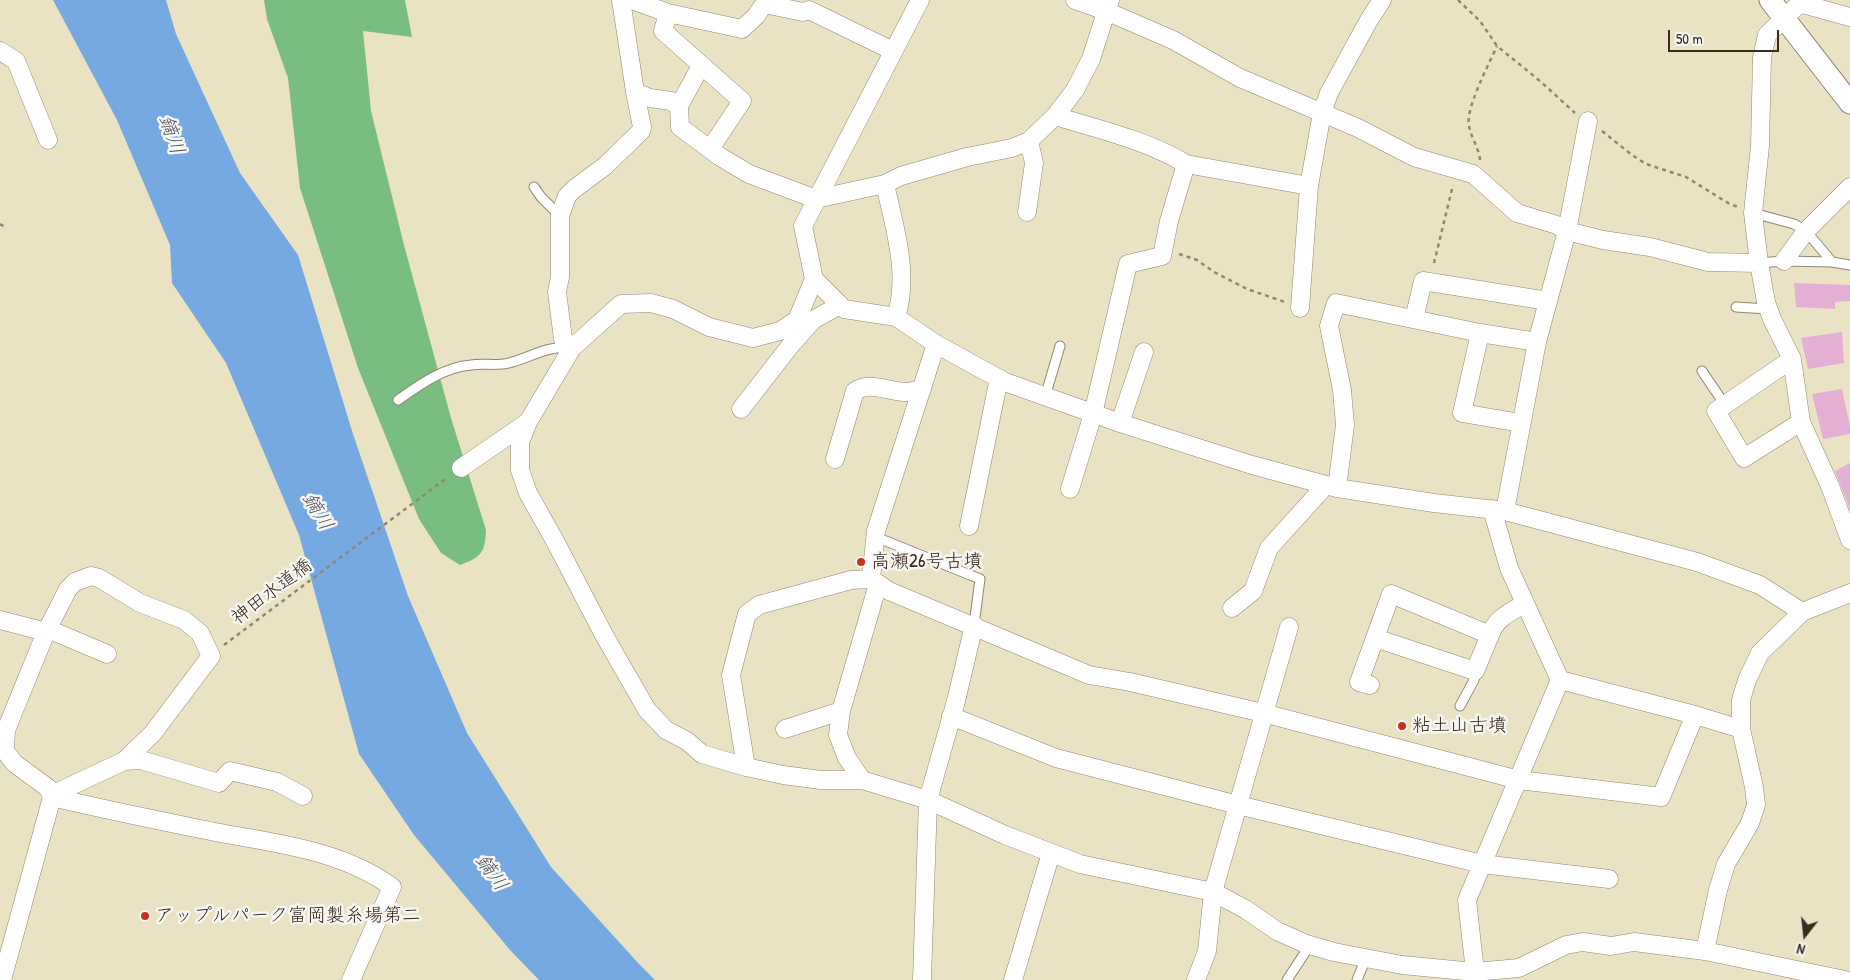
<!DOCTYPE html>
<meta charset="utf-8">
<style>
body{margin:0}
#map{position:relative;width:1850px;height:980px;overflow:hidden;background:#e9e3c3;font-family:"Patrick Hand",sans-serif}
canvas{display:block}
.north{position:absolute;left:1780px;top:910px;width:50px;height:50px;-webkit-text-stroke:4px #f6f6f2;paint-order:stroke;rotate:196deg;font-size:14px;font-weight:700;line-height:20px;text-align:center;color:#3b2a1e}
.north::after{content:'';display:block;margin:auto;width:18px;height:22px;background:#3b2a1e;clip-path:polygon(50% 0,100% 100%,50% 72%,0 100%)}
.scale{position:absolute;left:1668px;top:30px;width:111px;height:22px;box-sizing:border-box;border:2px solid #3b2a1e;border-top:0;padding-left:6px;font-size:15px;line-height:18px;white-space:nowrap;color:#3b2a1e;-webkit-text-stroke:4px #f6f6f2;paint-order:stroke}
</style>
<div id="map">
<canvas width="1850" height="980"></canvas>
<div class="north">N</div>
<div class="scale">50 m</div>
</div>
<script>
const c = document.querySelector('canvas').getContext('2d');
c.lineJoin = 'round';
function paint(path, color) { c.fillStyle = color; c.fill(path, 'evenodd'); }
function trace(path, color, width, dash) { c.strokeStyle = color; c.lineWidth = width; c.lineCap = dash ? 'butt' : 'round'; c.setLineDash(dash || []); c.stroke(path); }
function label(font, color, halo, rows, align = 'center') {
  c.font = font + ' "Patrick Hand","Klee One",sans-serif'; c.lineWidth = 5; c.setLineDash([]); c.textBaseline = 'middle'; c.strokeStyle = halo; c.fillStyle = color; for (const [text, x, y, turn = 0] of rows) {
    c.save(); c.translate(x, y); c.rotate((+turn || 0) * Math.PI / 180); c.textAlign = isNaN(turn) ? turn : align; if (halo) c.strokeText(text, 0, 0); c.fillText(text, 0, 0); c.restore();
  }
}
paint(new Path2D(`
 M264,0H405L412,37L363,31L371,111L404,245L451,418L486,530C485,552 482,557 460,565L441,553L419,519L358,368L300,188L288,78L267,19Z`), '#79bd81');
paint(new Path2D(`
 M53,0H166L176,34L240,173L298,255L353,434L408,596L467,733L551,867L639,964L655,980H539L510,950L414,835L359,754L299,535L226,363L172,283L170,245L117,120Z`), '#76a8e2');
paint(new Path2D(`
 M1794,283L1850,285V301L1835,302V309L1796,307Z
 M1842,332L1844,363L1808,369L1801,338Z
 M1842,389L1850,427V434L1823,439L1812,394Z
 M1850,463V509L1835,471Z`), '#e5afd4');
const service = new Path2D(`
 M534,187L541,197L560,216
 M1753,213L1794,224L1806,231L1832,262
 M1759,263L1784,261L1832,262L1850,265
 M1736,307L1768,309
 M1702,371L1725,405
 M1045,397L1060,346
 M398,400C419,385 444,367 471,365C483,363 497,366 509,363C529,358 549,345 569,348
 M876,537L980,579L974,625
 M1460,706L1474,680L1475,671
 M1287,980L1310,945
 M1357,980L1366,958`);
const minor = new Path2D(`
 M621,0L635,92L650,98L671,101L679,106L680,127L719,156L749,174L816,199L885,184L901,176L967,157L1012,148L1029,141L1055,116L1075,90L1091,59L1110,0
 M632,0L668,13L742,29L756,16L764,4L803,12L809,10L893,51
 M920,0L803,226L814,279L797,320L780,331L753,338L709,327L673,309L651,303L621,304L572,348L528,422L520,442V470L528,493L555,541L604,635L647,710L666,730L687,741L702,754L746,767L783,775L821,780H862L928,800L1005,835L1080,864L1213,892L1245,909L1277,931L1306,944L1334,952L1402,965L1475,972L1519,968L1566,945L1583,942L1611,946L1634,942L1705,951L1845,980
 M1075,0L1106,11L1173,40L1240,78L1358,128L1414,157L1473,174L1517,213L1557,225L1567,231L1603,240L1650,247L1708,262L1759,263
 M668,13L663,31L742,101L710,149
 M1850,17L1810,6L1799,4L1767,35L1762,57L1760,146L1753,213L1759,263L1766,302L1772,319L1792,359L1801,422L1830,486L1850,540
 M0,51L16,61L48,140
 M679,106L697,73L703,67
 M1055,116C1098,129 1146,140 1186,164L1169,221L1162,256L1128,264L1093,414L1070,489
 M1186,164L1309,186L1300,308
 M885,184C894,226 910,274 896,317
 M1309,186L1322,113L1329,93L1369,20L1382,0
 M1027,212L1034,163L1029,141
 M1784,261L1806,231L1850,187
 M814,279L844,309L896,317L936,344L1005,382L1120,423L1252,465L1337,488L1434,503L1505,511L1697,562L1760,585L1802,612
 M1414,319L1423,281L1548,301
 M1480,333L1462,413L1521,423
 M572,348L563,339L557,292L560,277V216L567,196L574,189L605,166L641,131L642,127L635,92
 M1792,359L1716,411L1744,458L1801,422
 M741,409L790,346L813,320L840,305
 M1120,423L1144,352
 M835,459L855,391C870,381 889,392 906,392C911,392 917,390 922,389
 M461,468L528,422
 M1337,488L1345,425L1342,390L1329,326L1336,303L1480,333L1537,342
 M1492,509L1509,568L1560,680L1695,715L1741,729
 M1505,511L1537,342L1567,231L1588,121
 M969,526L999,378
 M871,579L876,531L936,344
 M1232,608L1253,591L1269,548L1326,485
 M0,620L46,632
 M48,629L107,654
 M1375,638L1475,671L1490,635
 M1370,685L1359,682L1391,594L1490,635C1495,619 1510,612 1524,604
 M951,716L1056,758L1238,805L1482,864L1609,879
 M785,729L841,711
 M124,761L141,760L219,783L230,771L277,782L303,796
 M746,767L731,675L747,614L759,605L851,580L871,579L889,591L1089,675L1130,682L1263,713L1519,780L1661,797L1695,715
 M862,780L847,758L838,735L841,711L878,584
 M52,797C106,810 161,821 215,832C274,843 342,850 392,887L351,980
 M1705,951L1718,890L1726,864L1750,823L1756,805L1754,787L1741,729V700L1747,680L1760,653L1802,612L1850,593
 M1475,972L1467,900L1560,680
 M2,980L52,797L48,788L14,763L5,751L6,730L46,632L68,589L75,582L91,576L99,578L140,603L184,620L200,633L211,656L153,733L124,761L60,791L52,797
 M922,980L928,800L956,701L974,625
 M1013,980L1051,853
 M1196,980L1207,951L1213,892L1289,627`);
const tertiary = new Path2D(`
 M1770,0L1850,103`);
trace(service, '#928670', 11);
trace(minor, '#928670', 19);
trace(tertiary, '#928670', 23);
trace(new Path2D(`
 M1458,0L1480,21L1497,46L1540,81L1575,113
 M1602,131L1632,155L1646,164L1686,177L1728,203L1738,207
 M1480,160C1479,148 1471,138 1469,126C1465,109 1489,64 1497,46
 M0,224L5,227
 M1179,254L1197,260L1214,272L1247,289L1285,302
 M1434,263L1453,185
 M224,645L448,477`), '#928670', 2.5, [4, 4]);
trace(service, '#fff', 9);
trace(minor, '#fff', 18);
trace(tertiary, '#fff', 21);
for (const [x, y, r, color] of [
 [861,562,5,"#c8321e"],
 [1402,726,5,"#c8321e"],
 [145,916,5,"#c8321e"]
]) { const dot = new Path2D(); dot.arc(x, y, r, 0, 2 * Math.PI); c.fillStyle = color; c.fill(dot); trace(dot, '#f6f6f2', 2); }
label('19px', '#3b2a1e', '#f6f6f2', [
 ["高瀬26号古墳",871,562],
 ["粘土山古墳",1412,726],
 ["アップルパーク富岡製糸場第二",155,916]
], 'left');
label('19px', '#3b2a1e', '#f6f6f2', [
 ["神田水道橋",272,592,-37]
]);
label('italic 20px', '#505663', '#f6f6f2', [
 ["鏑川",171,135,71],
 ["鏑川",317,512,59],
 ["鏑川",491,873,55]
]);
</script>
